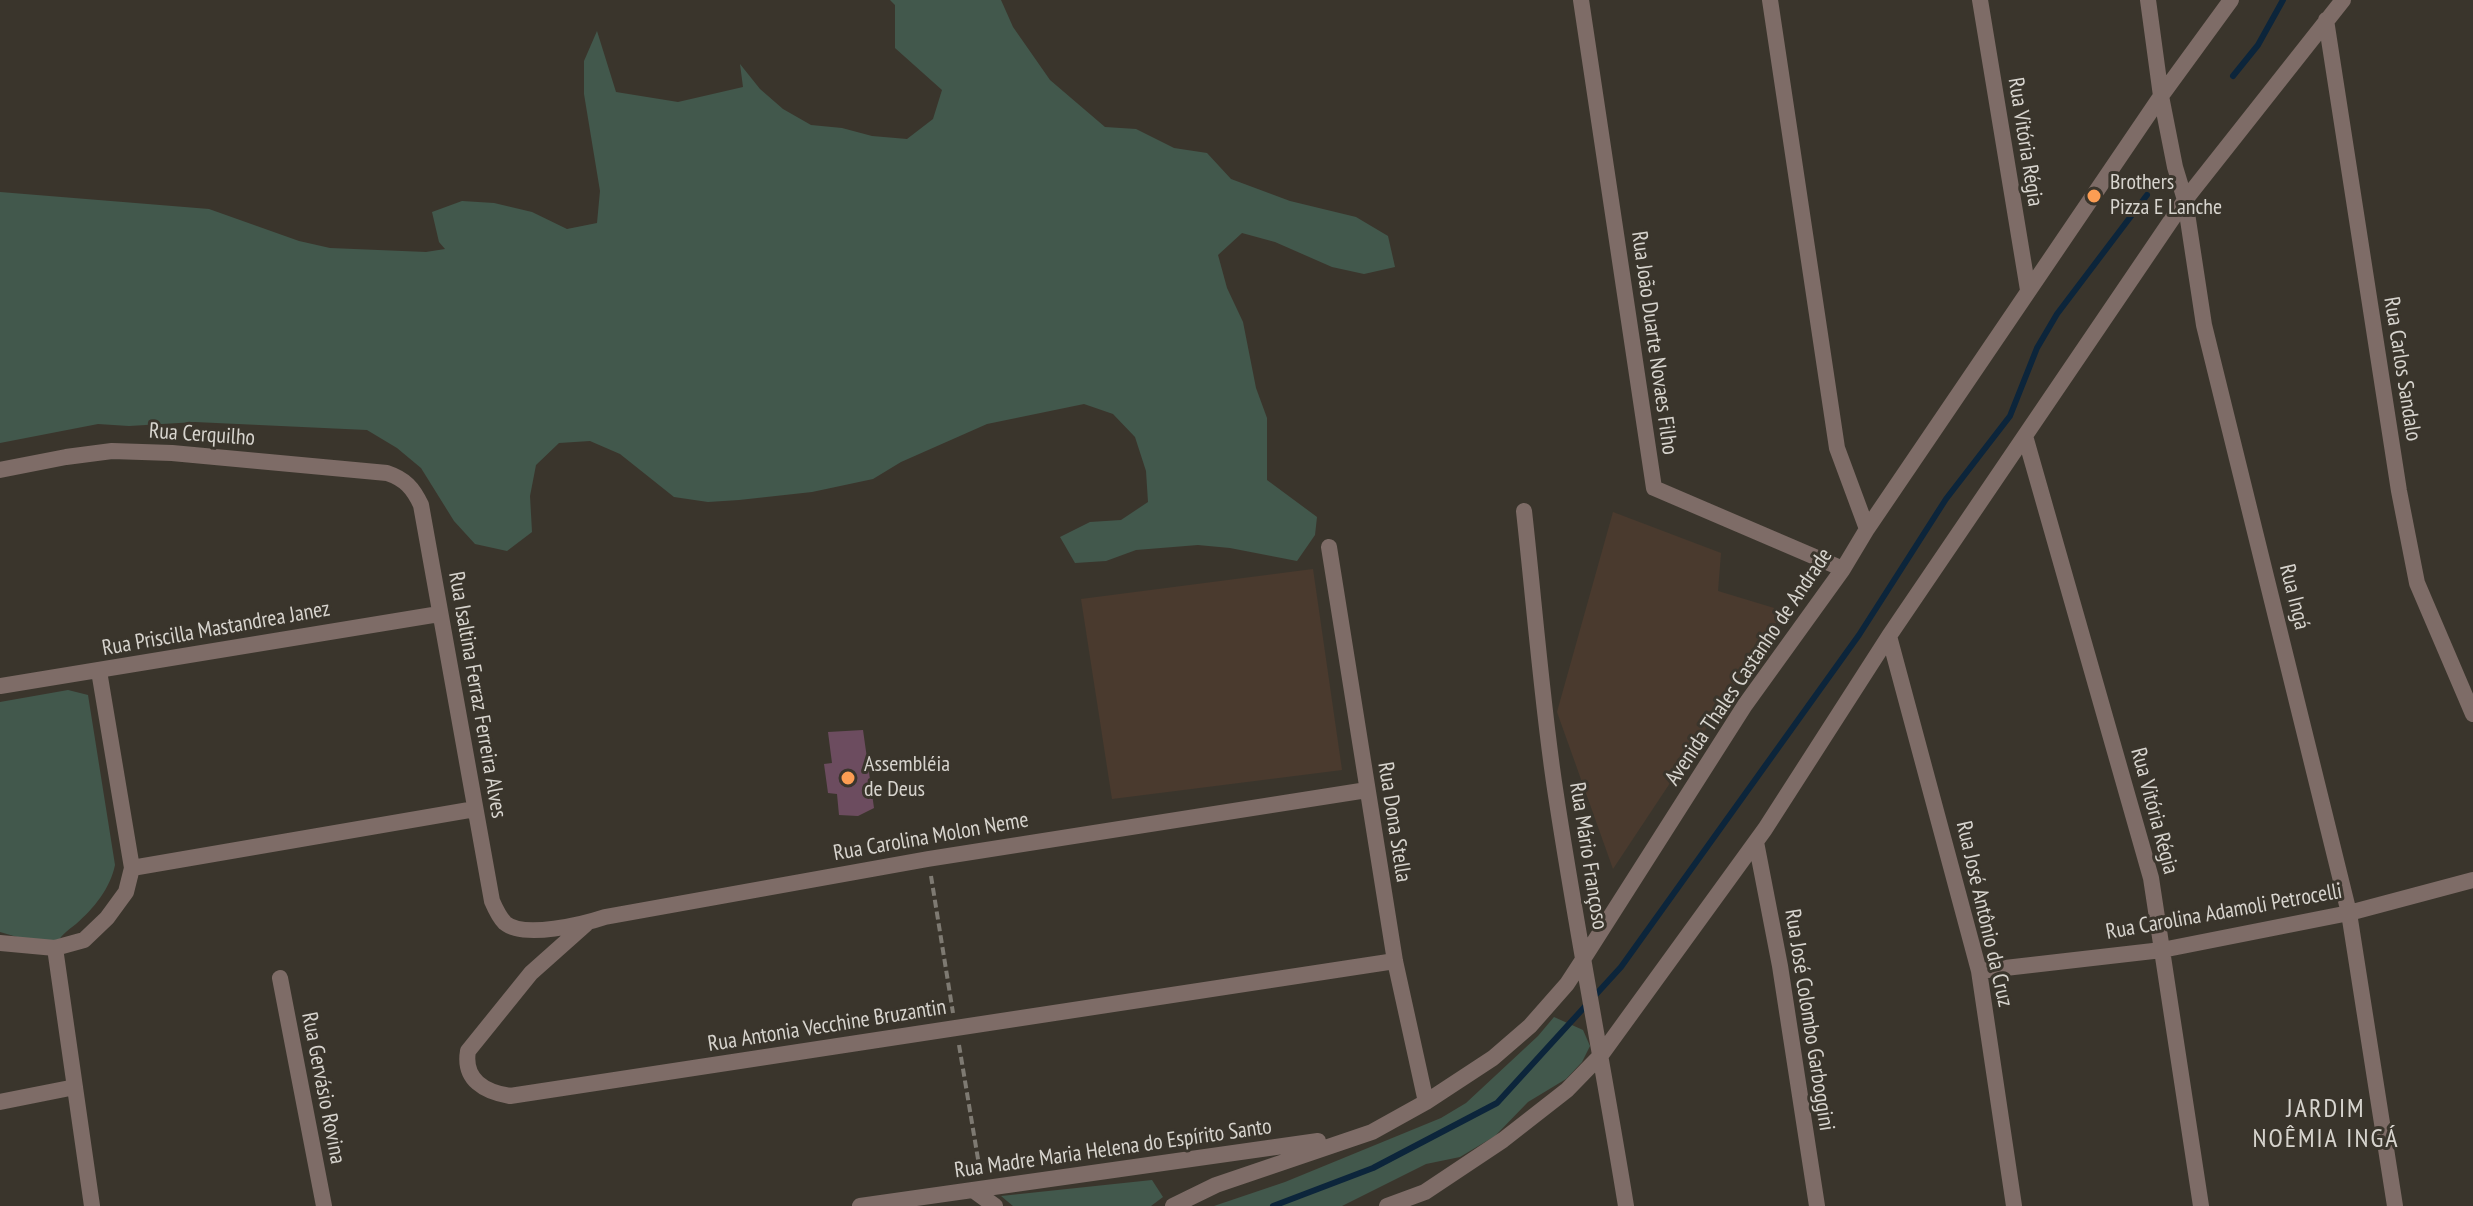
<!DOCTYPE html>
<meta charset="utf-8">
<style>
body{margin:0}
canvas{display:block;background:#3a352c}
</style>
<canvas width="2473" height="1206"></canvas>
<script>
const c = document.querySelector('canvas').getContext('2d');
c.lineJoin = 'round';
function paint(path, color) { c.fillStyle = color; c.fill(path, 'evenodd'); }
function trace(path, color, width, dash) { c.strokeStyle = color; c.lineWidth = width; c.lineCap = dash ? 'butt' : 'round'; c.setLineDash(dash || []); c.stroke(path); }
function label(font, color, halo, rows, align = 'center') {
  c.font = font + ' "PT Sans Narrow",sans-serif'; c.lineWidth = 6; c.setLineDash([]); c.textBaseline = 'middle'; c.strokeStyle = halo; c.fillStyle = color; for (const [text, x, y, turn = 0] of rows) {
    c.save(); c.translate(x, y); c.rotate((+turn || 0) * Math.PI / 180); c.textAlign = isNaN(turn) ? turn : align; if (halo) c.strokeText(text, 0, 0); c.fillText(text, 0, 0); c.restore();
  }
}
paint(new Path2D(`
 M1613,512L1721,553L1718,591L1784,611L1613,869L1557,712Z
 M1313,569L1342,770L1112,799L1081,599Z`), '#4a3a2e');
paint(new Path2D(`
 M890,0H1001L1013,27L1050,80L1105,127L1136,129L1174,148L1207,153L1231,179L1290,201L1356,217L1388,236L1395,267L1364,274L1332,267L1275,242L1242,233L1218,255L1227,288L1243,322L1256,388L1267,418V480L1317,517L1315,535L1297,561L1230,548L1198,545L1136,550L1106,561L1075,563L1060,537L1090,522L1121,520L1148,502L1146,471L1135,437L1113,414L1084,404L987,424L901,462L873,479L812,492L739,500L708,502L674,497L620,454L590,441L559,443L536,465L530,496L532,532L507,551L475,544L454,521L421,468L397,448L367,430L195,422L129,426L98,424L0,443V192L209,209L299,241L330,248L426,252L445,249L439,242L432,212L462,201L494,203L532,212L567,229L597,223L600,191L584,94V61L597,31L616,92L678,102L743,87L740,64L760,89L783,109L811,125L842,128L872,136L907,139L933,119L942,90L895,48V5Z
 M68,690L88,695L115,865C110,889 94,908 76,924C66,932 60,935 55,948L0,932V702Z
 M1554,1017L1583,1030L1590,1046L1582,1062L1566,1079L1528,1102L1495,1136L1460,1157L1426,1164L1342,1206H1214L1285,1182L1441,1118L1466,1103L1538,1036Z
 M1152,1180L1163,1197L1151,1206H1013L1001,1196Z`), '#42584c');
trace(new Path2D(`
 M2233,76L2258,45L2283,0
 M1273,1206L1373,1168L1497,1103L1621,967L1859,635L1946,499L2010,416L2037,348L2057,314L2147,195`), '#0c253b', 6);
paint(new Path2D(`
 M863,730L874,808L858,816L839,815L837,794L828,793L824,764L832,763L828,732Z`), '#6c4c5f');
trace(new Path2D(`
 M931,876L953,1013
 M959,1045L980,1171`), '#7e7a72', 4, [8, 4]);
trace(new Path2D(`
 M1581,0L1654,488L1843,569
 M1770,0L1837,448L1867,529
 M1980,0L2028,290
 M2148,0L2161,96L2175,167L2185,200L2204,325L2349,913L2395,1206
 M2326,20L2399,491L2417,583L2473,714
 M2025,436L2151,878L2201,1206
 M0,470L66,457L112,451L172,453L387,473C405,479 413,488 421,505L492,901C495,908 499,917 505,923C524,939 584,924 605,917L928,859L1367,790
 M1524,511C1534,601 1541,692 1554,782C1575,924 1603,1064 1626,1206
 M1329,547L1395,961L1426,1102
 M1889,636L1979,971L2014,1206
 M0,686L439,614
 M1756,842L1780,966L1817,1206
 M132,868L475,809
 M586,924L531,973L468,1051C463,1080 485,1092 510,1096L1395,961
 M0,943L55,948L84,940L107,918L126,892L132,868L99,671
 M55,948L92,1206
 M1979,971L2162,950L2349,913L2473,880
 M280,978L324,1206
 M0,1102L75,1087
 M973,1190L995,1206
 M860,1206L1318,1141
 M1173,1206L1216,1185L1372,1132L1426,1102L1493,1058L1530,1026L1567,984L1582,961L1745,705L1843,569L1867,529L2161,96L2231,0
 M1387,1206L1425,1192L1503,1140L1567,1090L1601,1055L1765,829L1889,636L2185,200L2343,0`), '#7e6c67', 16);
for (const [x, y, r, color] of [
 [2094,196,8,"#fc9d53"],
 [848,778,8,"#fc9d53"]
]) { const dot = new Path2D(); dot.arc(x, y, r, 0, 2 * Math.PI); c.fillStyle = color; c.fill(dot); trace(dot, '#3a352c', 3); }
label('22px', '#d7d4ce', '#3a352c', [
 ["Rua Vitória Régia",2025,142,81],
 ["Rua João Duarte Novaes Filho",1654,343,82],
 ["Rua Carlos Sandalo",2402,369,81],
 ["Rua Cerquilho",202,435,4],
 ["Rua Ingá",2294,597,76],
 ["Rua Priscilla Mastandrea Janez",216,629,-10],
 ["Avenida Thales Castanho de Andrade",1749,667,-56],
 ["Rua Isaltina Ferraz Ferreira Alves",477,695,80],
 ["Rua Vitória Régia",2154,811,75],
 ["Rua Dona Stella",1394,822,81],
 ["Rua Carolina Molon Neme",931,837,-10],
 ["Rua Mário Françoso",1588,856,81],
 ["Rua Carolina Adamoli Petrocelli",2224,912,-10],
 ["Rua José Antônio da Cruz",1984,914,77],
 ["Rua José Colombo Garboggini",1809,1020,81],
 ["Rua Antonia Vecchine Bruzantin",827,1026,-9],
 ["Rua Gervásio Rovina",323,1088,79],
 ["Rua Madre Maria Helena do Espírito Santo",1113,1149,-8]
]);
label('22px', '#d7d4ce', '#3a352c', [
 ["Brothers",2110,183],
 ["Pizza E Lanche",2110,208],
 ["Assembléia",864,765],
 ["de Deus",864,790]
], 'left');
c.letterSpacing = '2px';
label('26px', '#d7d4ce', '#3a352c', [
 ["JARDIM",2326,1110],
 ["NOÊMIA INGÁ",2326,1140]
]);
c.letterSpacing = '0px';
</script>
